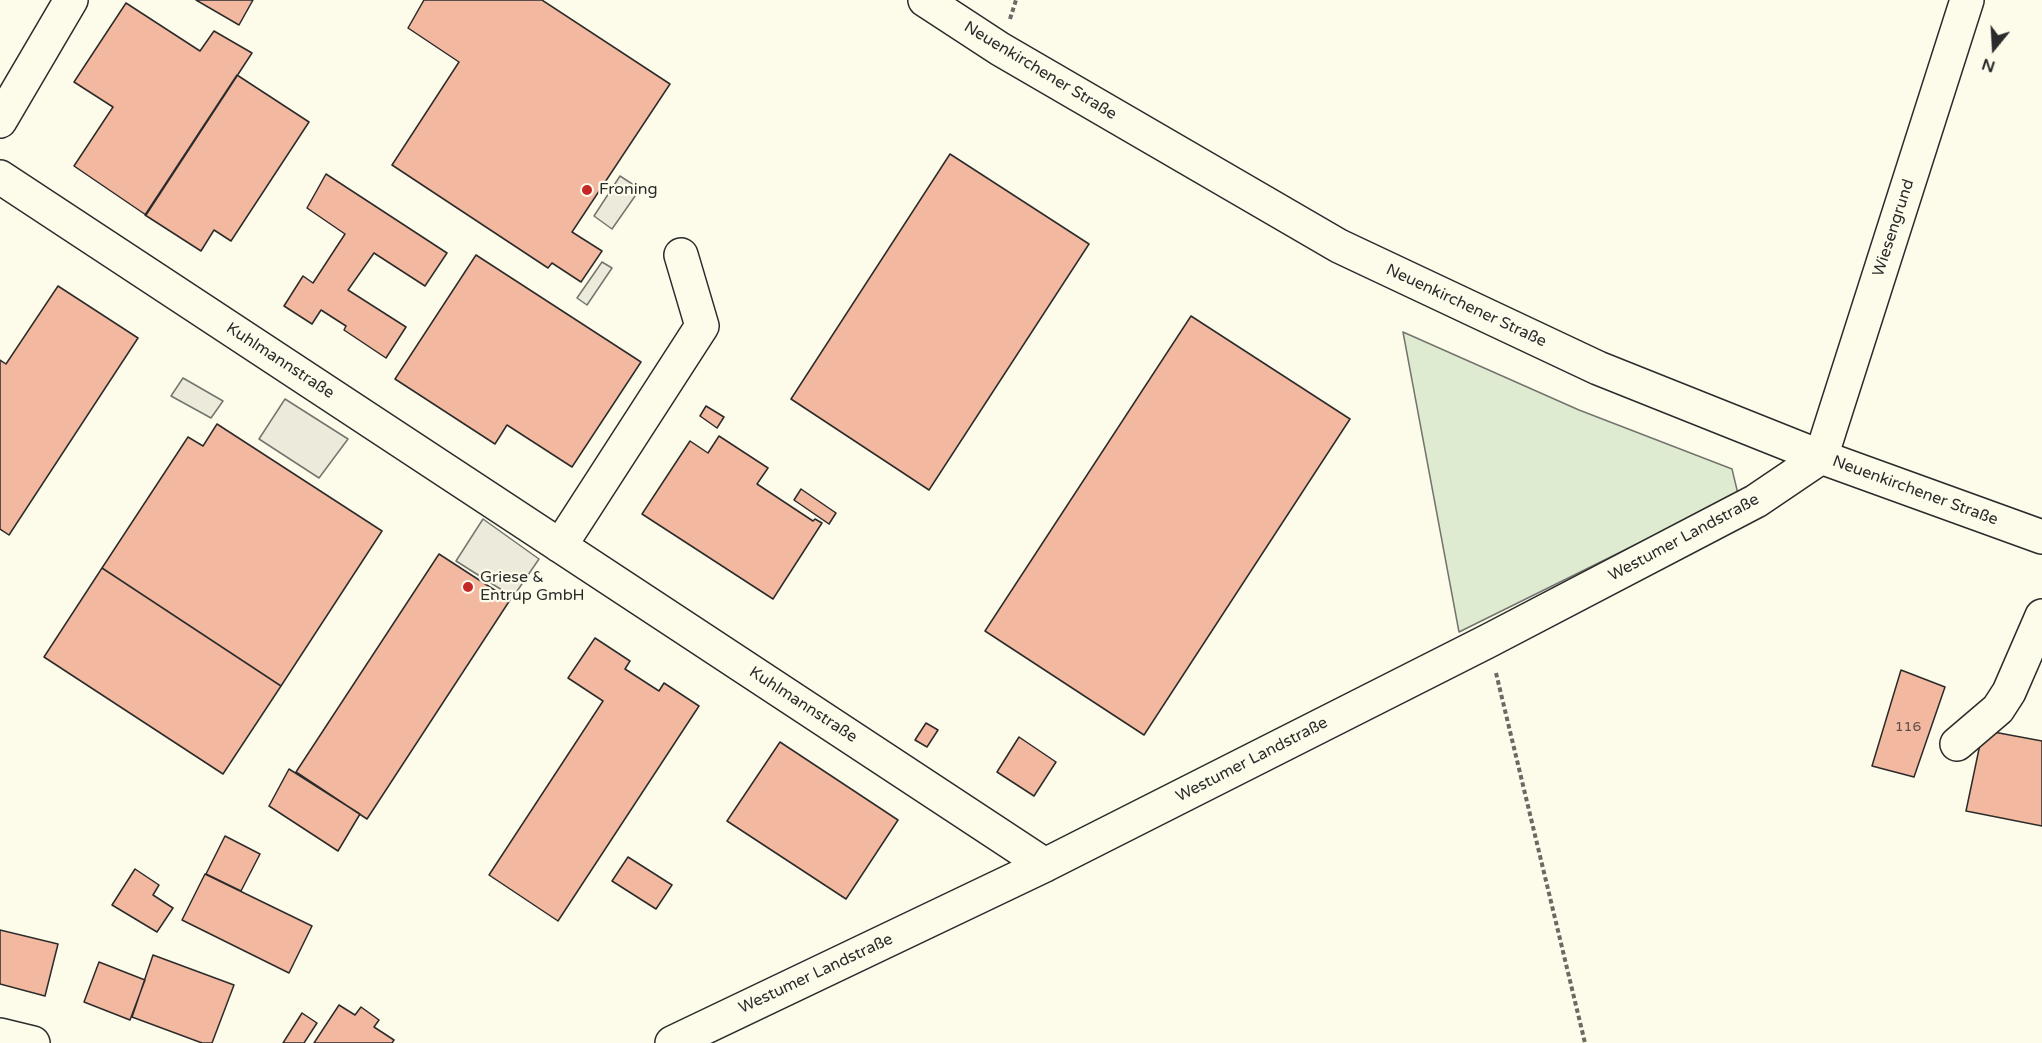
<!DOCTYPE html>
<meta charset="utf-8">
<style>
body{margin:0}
#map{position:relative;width:2042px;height:1043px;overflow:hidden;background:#fdfbea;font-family:"Varela Round",sans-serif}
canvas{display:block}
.north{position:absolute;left:1964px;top:18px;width:60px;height:60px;-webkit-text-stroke:4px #fdfbea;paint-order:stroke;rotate:198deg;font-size:16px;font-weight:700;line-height:24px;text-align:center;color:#2b2b2b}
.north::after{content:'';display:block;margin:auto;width:21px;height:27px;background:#2b2b2b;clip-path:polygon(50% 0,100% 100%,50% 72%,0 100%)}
</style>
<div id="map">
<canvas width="2042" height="1043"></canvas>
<div class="north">N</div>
</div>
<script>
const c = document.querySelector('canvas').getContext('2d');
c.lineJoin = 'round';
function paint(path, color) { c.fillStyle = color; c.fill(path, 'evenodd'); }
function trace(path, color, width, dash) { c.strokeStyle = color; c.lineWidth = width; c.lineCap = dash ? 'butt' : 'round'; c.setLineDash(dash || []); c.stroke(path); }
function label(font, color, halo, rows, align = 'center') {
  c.font = font + ' "Varela Round",sans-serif'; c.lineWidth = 4.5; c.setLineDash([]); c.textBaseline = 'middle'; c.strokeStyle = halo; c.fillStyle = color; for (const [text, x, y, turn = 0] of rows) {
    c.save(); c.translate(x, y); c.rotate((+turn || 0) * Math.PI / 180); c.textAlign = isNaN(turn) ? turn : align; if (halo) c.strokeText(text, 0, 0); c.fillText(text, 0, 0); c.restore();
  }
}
const green = new Path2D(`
 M1403,332L1579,410L1732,469L1738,494L1459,632Z`);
paint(green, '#deebd1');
trace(green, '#74746e', 1.5);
const parking = new Path2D(`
 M620,176L640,189L612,229L594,216Z
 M602,262L612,268L587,305L577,298Z
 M183,378L223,401L211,418L171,396Z
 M285,399L348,439L319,478L259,439Z
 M483,519L539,559L513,597L456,561Z`);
paint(parking, '#eceadb');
trace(parking, '#74746e', 1.5);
const building = new Path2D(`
 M196,0H253L239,25Z
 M424,0H542L670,84L572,232L602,251L581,282L552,263L548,268L392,165L459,62L408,28Z
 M126,3L200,51L214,31L252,53L146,215L74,166L113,107L74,82Z
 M237,75L309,122L231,241L214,230L201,251L145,215Z
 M950,154L1089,244L929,490L791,399Z
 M326,174L447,253L425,286L374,253L348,290L406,327L386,358L344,330L346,326L321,310L312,324L284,306L303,276L313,283L345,234L307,208Z
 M476,255L641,362L572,467L507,425L495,444L395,379Z
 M58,286L138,338L9,535L0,529V360L6,364Z
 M1191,316L1350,419L1144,735L985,631Z
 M706,406L724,417L717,428L700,416Z
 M217,424L382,531L281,686L102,568L188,437L203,446Z
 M719,436L768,468L757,484L813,521L815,519L822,523L773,599L642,514L690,441L708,453Z
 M801,489L836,513L829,524L794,500Z
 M439,554L510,600L367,819L296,772Z
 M102,568L281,686L223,774L44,657Z
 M595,638L630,661L625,669L659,691L664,683L699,706L558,921L489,875L603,701L568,678Z
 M1901,670L1945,687L1914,777L1872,766Z
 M926,723L938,730L927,747L915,740Z
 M1983,730L2042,741V826L1966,811Z
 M1019,737L1056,762L1034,796L997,772Z
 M780,742L898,820L846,899L727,821Z
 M289,769L360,814L338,851L269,806Z
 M225,836L260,854L241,891L206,874Z
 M628,857L672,885L656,909L612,881Z
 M135,869L159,885L153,895L173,908L157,932L112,905Z
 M205,874L312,926L289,973L182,920Z
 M0,930L58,944L45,996L0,984Z
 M153,955L234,985L212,1043H202L132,1017Z
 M99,962L145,980L130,1020L84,1002Z
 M339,1005L355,1015L361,1007L379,1020L374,1027L394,1040L392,1043H314Z
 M302,1013L317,1023L304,1043H283Z`);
paint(building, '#f2b8a0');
trace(building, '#2b2b2b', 1.5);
const minor = new Path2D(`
 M0,121L71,0
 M0,177L1045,865
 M560,546L702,326L681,255
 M1957,744L1998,709L2009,692L2042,616
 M0,1035L33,1043
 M672,1043L1045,865L1488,641L1756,501L1821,457L1967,0`);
const major = new Path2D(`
 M925,0L1000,49L1339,246L1598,368L1821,457L2042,537`);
trace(minor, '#2b2b2b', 36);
trace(major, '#2b2b2b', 36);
trace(new Path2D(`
 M1010,19L1016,0
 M1496,673L1585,1043`), '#6a6964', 4, [4.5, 3]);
trace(minor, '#fdfbea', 33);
trace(major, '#fdfbea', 33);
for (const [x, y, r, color] of [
 [587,190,6,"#c62828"],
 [468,587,6,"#c62828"]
]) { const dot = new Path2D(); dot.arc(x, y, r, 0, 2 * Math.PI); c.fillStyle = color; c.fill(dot); trace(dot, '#fdfbea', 2); }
label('14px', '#5d4e48', null, [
 ["116",1908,727]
]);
label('16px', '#2b2b2b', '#fdfbea', [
 ["Neuenkirchener Straße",1040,71,31],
 ["Wiesengrund",1894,228,-72],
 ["Neuenkirchener Straße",1466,306,25],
 ["Kuhlmannstraße",280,361,33],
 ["Neuenkirchener Straße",1915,491,20],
 ["Westumer Landstraße",1684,538,-28],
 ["Kuhlmannstraße",803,705,33],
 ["Westumer Landstraße",1252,760,-27],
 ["Westumer Landstraße",816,974,-25]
]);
label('16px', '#2b2b2b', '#fdfbea', [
 ["Froning",599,190],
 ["Griese &",480,578],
 ["Entrup GmbH",480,596]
], 'left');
</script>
